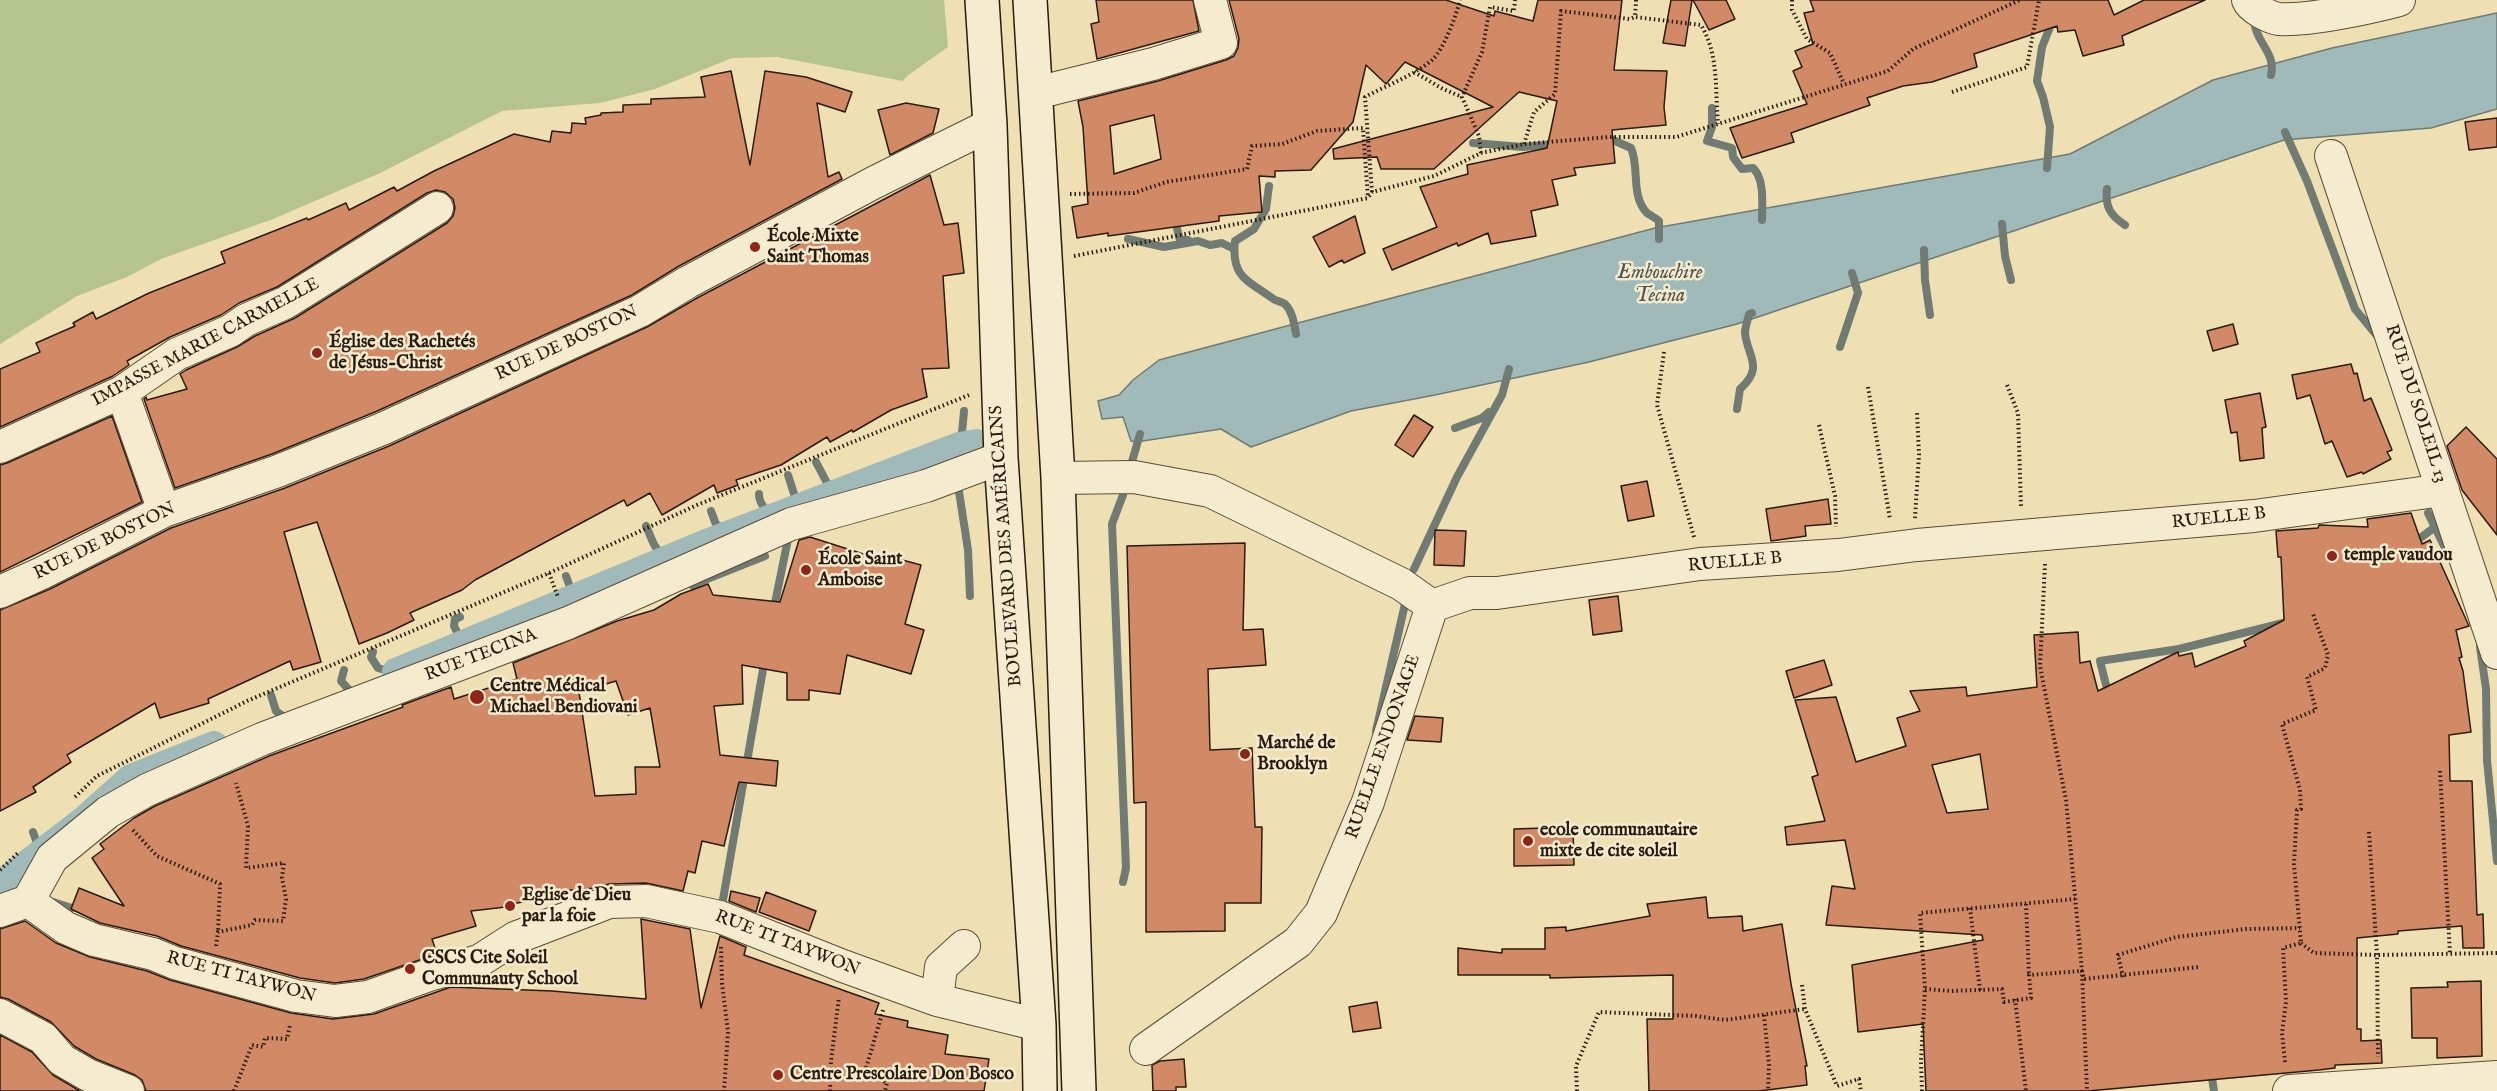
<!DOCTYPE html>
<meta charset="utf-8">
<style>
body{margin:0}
canvas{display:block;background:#efe0b3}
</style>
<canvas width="2497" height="1091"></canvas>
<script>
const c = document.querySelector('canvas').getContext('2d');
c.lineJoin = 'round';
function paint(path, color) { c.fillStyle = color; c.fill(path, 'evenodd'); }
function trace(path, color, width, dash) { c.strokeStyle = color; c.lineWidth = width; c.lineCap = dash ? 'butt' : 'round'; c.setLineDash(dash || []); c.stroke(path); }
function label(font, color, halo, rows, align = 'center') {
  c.font = font + ' "IM FELL English",serif'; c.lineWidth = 5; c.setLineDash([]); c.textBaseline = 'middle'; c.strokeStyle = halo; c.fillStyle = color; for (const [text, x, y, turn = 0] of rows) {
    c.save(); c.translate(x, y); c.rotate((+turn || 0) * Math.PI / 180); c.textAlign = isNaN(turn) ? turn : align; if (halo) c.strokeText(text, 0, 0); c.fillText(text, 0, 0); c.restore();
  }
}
paint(new Path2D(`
 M0,0H944L948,47L907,76L903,81L777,57L732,58L655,89L600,103L502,111L380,173L273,219L161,259L127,277L77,296L0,344Z`), '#b5c38f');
const water = new Path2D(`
 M2497,13V109L2431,128L2284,140L1737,324L1589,362L1435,395L1351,411L1251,447L1221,429L1136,442L1131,441L1123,417L1102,419L1098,401L1119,395L1133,380L1159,360L1655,228L2070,154L2213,80L2332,48Z`);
paint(water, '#9fbab8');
trace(water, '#707b74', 1.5);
trace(new Path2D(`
 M2045,0L2041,7L2050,27L2042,47L2037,81L2043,97L2050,127L2047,168
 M2253,17C2254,23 2256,31 2259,37C2265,49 2275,59 2271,75
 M1712,108V127L1707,141L1732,148L1733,157L1742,169L1753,168C1765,179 1762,205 1762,220
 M2285,132L2307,181L2355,309L2378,337
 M1602,141L1613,140L1631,148C1640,168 1630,195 1647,213C1651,216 1656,218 1659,221V239
 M1473,143L1523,147L1556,144
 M1269,186L1266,209L1254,229L1235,241C1231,277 1247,280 1272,298C1275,301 1281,301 1285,304C1293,312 1294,324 1296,334
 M2107,189C2105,207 2110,215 2125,225
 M1174,217L1180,240H1188
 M2002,224L2005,256L2011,280
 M1128,239L1164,247L1198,241L1210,245L1222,243L1234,249
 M1924,250L1925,280L1930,315
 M1840,347L1858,293L1852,273
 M1737,409L1740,389C1765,367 1747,356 1745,333C1745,327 1748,320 1749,314L1752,313
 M1455,428L1482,418L1489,412
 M816,462L827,483L837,492
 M1131,465L1140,434
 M959,466L964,411
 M788,475L795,497L803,505
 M958,485L968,550L970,596
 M759,494C759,504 767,513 776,516
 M711,511L717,527L724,526L739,531
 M2428,513L2449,556
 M646,526C654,542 652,551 672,558
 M2411,545L2435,527
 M1414,569L1457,477L1502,395L1509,369
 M566,576L570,587L585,594
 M692,585L765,556
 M773,613L789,534
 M460,617L455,619L454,626L458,634L473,641
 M2480,647L2486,689L2487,760L2497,861
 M373,652L371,657L378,668L395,673
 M344,670L341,681L350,691
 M271,695L276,711L284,717
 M2109,697L2100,661L2179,649L2283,623
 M1376,731L1405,604
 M33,832L38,846L48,848
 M20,871L28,885
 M10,877L15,901
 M1123,882L1126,868L1112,524L1123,495
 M53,902L72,908
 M721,911L765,658
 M2211,1071L2214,1091`), '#707b74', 8);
trace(new Path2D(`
 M396,672L709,542L959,446L977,443
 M0,885L85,819L131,778L214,745`), '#9fbab8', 28);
const building = new Path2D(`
 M1096,0H1193L1199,31L1097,59L1091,24L1099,22Z
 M1229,0H1446L1494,16L1495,11L1533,21L1538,0H1622L1614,70L1667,71L1664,107L1666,125L1612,130L1615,163L1574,168L1576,175L1552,180L1558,205L1531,211L1536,236L1491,244L1488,233L1458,246L1457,243L1392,270L1383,249L1437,227L1420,187L1468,174L1467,165L1547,148L1557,101L1519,92L1434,169H1381L1377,157L1334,159L1333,149L1493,107L1405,62L1386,84L1366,65L1353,122L1311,170L1275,171V177L1259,176L1262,212L1219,216V221L1108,236V233L1077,238L1072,207L1088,204L1083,127L1078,101L1158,81L1226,60L1234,56L1238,48L1239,39ZM1154,115L1161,159L1114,174L1110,126Z
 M1671,0H1692L1685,46L1663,43Z
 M1693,0H1726L1735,19L1709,30Z
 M1810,0H2108L2114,15L2144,0H2205L2122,36L2124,45L2083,56L2075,30L2058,32L2057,26L1974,54L1977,67L1932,82L1903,86L1867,98L1870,105L1791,133L1794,142L1742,158L1730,128L1807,104L1793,71L1802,67L1795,51L1813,44L1804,13L1814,11Z
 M731,71L750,165L765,71L806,77L852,92L845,112L817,103L828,177L839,172L842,179L679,266L632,295L375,412L272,454L175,488L144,399L146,397L147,400L187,389L180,374L186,370L237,347L255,336L295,318L447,223L453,216L455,208L453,199L445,192L436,190L427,193L277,287L239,303L221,315L170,337L127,361L129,365L113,376L0,427V369L40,352L36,343L75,326L73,323L93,312L96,319L149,293L225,263L221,252L307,218L308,220L346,203L349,210L394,187L397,191L434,171L514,134L550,142L552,131L571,133L572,123L586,124L585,118L601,115V113L623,112V105L651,104V99L705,97L701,77Z
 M906,103L939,109L933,133L890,155L878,110Z
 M2497,118V147L2469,150L2465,122Z
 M930,175L944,225L958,223L964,273L943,276L949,368L922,369L927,397L891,410L853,432L852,430L830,442L827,437L781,465L736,480L738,485L717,493L714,485L662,515L650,493L627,506L624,500L475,580L462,590L410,613L414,620L387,633L359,644L317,522L284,532L321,662L293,670L290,661L208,699L209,703L160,718L155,703L67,755L71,762L33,787L36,792L0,811V610L50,589L171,528L285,488L389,446L647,327L697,298Z
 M1355,216L1365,253L1344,263L1342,260L1329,267L1313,237Z
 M2233,324L2238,344L2213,351L2207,331Z
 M2351,364L2354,374L2357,373L2364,401L2371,398L2392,450L2387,452L2391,459L2363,474L2362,472L2347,477L2332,441L2325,444L2310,395L2297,399L2292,375Z
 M2260,393L2266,427L2262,428L2264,458L2240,461L2237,432L2231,433L2225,400Z
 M1414,415L1433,427L1413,457L1395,445Z
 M112,416L142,502L0,572V465L7,463Z
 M2466,427L2497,459V535L2462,490L2447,446Z
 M1647,481L1654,516L1628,521L1621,486Z
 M1828,499L1831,524L1805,526L1806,536L1771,541L1766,509Z
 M2411,513L2422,544L2430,540L2469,626L2456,630L2462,657L2459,658L2463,671L2471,732L2449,735L2450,781H2472L2477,915L2483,914L2484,948H2463L2462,926L2398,931V934L2357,938V1029H2361V1041L2381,1040L2382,1063L2335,1065V1068L2319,1070L2088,1091H1926L1923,1024L1858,1032L1852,965L1983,940L1982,935L1826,925L1832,886L1855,889L1845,840L1787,845L1785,827L1825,821L1812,777L1818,775L1795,700L1836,697L1856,762L1906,746L1897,718L1920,711L1910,691L1966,687L1967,696L2037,687L2034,635L2078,632L2080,663L2090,661L2098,691L2178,652L2179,656L2192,653L2195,667L2246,646L2244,641L2284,620L2281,557H2278L2276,531L2318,528L2319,525L2368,527L2367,519ZM1980,754L1988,809L1947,813L1932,765Z
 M1435,530L1466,531L1464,566L1434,565Z
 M810,537L879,559L880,554L921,565L905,624L924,630L911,674L847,655L840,694L809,690V700H787V673L742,665L743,704L714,706L720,755L778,761L776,786L739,782L724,846L702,841L695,873L688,871L683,891L646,883L609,884L596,888L560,891L561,895L506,905V907L471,911L476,926L432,939L437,954L364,979L335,983L300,978L181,946L157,936L100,923L71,909L79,888L124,906L92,858L104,849L100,844L134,818L155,806L269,756L403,707L402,705L451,687L454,699L517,679L513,663L617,621L654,610L681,594L708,584L713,595L780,602L799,540ZM616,681L628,715L650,708L660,767H635L636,794L595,796L579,692Z
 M1245,543L1243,630L1263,629L1266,665L1208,669L1210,750L1252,748L1255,827H1262L1261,903H1225V931L1146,932V802L1134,803L1127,546Z
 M1618,596L1622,631L1593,635L1589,600Z
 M1824,660L1832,685L1794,698L1786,671Z
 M1415,716L1443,718L1441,742L1407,740Z
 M1573,827L1574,865L1514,866V829Z
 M731,891L760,898L756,912L729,901Z
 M766,892L816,911L809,931L759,912Z
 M1706,897L1708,918L1742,916L1743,931L1782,924L1791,984L1807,1066H1805L1807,1085L1759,1091H1649L1647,1019H1673V975L1550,978V975H1458V948L1502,953V949H1545V928L1566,927V931L1650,916L1647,904Z
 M641,919L690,929L701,1008L720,936L746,947L744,955L879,1003L875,1014L908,1021L907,1027L948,1035L945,1054L989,1059L984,1091H146L142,1080L135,1075L96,1059L74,1046L51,1022L8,999L0,997V929L25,921L56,943L90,957L147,971L170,980L291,1013L333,1019L374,1014L451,987L552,991L646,999Z
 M2481,981L2482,1056L2437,1058V1038H2412L2411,988L2448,987L2447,982Z
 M1377,1002L1381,1028L1353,1032L1349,1007Z
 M0,1035L32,1052L53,1075L80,1091H0Z
 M1184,1059L1186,1087H1176V1091H1153L1152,1065L1160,1061Z`);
paint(building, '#d28966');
trace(building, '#291c0e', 1.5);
const street = new Path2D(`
 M2248,0C2251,8 2270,18 2279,19C2308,21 2369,8 2399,0
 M1036,93L1153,64L1221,43L1210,0
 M2331,156L2497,653
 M122,392L164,511
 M0,447L122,392L177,354L230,331L246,320L285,303L437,208
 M1058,478L1134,477L1210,491L1401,584L1432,606L1470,593H1497L1700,564L1838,555L1917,545L2254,516L2443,490
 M0,592L42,573L164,511L278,471L382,429L640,311L688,282L875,182L990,125
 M28,901L66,928L94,940L153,954L175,963L296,996L335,1001L368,997L432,974L479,961L515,938L609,902L646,901L720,917L843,966L937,1000L1039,1025
 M0,911L28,901L52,858L108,812L147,790L262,739L568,623L791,524L926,486L1001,458
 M937,1000L941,967L964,946
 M0,1015L43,1038L62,1060L88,1075L128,1091
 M1146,1049L1298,942L1321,913L1368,802L1432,606
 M2289,1091L2497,1077`);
const secondary = new Path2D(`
 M982,0L990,125L1001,458L1039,1025L1040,1091
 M1030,0L1058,478L1079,1091`);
trace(street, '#5a4d37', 34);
trace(secondary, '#291c0e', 36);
trace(new Path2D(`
 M1636,0L1635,17L1701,25C1719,54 1715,91 1718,124
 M1792,0V10L1807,39L1830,53L1844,84
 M1414,72L1443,89L1462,97
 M1952,92L2027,67L2039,0
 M1524,144L1534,112L1555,94L1561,11L1630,19L1635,17
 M1481,153L1479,136L1462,97L1482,52L1490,7L1514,11L1515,0
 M1372,192L1365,97C1387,85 1413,76 1432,60C1444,49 1456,16 1460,0
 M1070,194L1134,193L1166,182L1247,169L1252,146L1282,144L1317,131L1363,128L1368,198
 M1074,256L1368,198L1372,192L1434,176L1481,153L1524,144L1609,137H1676L1888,71L1913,49L2020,0
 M1664,352L1657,405L1694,537
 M2007,385L2018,413L2021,507
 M1868,387L1890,519
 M1819,425L1835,496L1836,527
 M1915,518L1919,455L1917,412
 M2045,564L2040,666L2066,800L2082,971L2087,1091
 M549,573L558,597
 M2440,771L2450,954
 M75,797L97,776L247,701L549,573L697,505L969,395
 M133,830L157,856L220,884L218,932
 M2369,832L2377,955L2378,1057
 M0,870L18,853
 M2026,904L2029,975
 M1970,908L1980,990
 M2301,943L2314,953L2377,955L2497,953
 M216,946L218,932L252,925L255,920L283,921L286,899L282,878L284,863L246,868L248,826L236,783
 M721,947L722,983L728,1032L724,1091
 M2123,977L2118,955L2176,937L2246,929L2300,928
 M1802,985L1805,1009L1837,1086L1859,1079L1861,1091
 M1925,989L1951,991L2002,989L2004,1002L2031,998L2029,975L2082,971L2084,979L2199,967
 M2015,999L2026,1091
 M883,1010L865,1072L887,1083L885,1091
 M1764,1015L1769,1065L1768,1091
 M2285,1062L2282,1033L2286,1002L2283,948L2301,943L2294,864L2297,810L2301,809L2300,790L2282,724L2316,710L2307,677L2325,668L2328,655L2313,614
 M234,1091L252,1045L263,1047L265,1038L287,1039L290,1025
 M830,1091L831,1061L839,997
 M1577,1091L1576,1066L1599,1012L1696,1016L1725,1020L1805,1009
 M1922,1091L1921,1061L1925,989L1920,913L2075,899`), '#291c0e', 4, [1.5, 3]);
trace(street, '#f5ebce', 32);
trace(secondary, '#f5ebce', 33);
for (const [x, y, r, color] of [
 [755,247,6,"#8f2418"],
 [317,353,6,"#8f2418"],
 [2332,556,6,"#8f2418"],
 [806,570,6,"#8f2418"],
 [477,697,8,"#8f2418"],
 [1245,754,6,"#8f2418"],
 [1528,841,6,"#8f2418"],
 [510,906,6,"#8f2418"],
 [410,969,6,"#8f2418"],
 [778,1075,6,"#8f2418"]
]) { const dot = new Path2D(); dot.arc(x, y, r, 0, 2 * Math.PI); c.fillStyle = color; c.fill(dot); trace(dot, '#f5ebce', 2); }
label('bold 18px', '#291c0e', '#f5ebce', [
 ["École Mixte",767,237],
 ["Saint Thomas",767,258],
 ["Église des Rachetés",329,343],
 ["de Jésus-Christ",329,364],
 ["temple vaudou",2344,556],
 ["École Saint",818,560],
 ["Amboise",818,581],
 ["Centre Médical",490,687],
 ["Michael Bendiovani",490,708],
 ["Marché de",1257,744],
 ["Brooklyn",1257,765],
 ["ecole communautaire",1540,831],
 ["mixte de cite soleil",1540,852],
 ["Eglise de Dieu",522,896],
 ["par la foie",522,917],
 ["CSCS Cite Soleil",422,959],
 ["Communauty School",422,980],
 ["Centre Prescolaire Don Bosco",790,1075]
], 'left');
label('18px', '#291c0e', '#f5ebce', [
 ["IMPASSE MARIE CARMELLE",206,343,-28],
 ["RUE DE BOSTON",567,344,-25],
 ["RUE DU SOLEIL 13",2415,404,72],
 ["RUELLE B",2219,519,-6],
 ["RUE DE BOSTON",105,542,-26],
 ["BOULEVARD DES AMÉRICAINS",1007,546,-94],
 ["RUELLE B",1735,563,-5],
 ["RUE TECINA",481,656,-21],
 ["RUELLE ENDONAGE",1384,747,-71],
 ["RUE TI TAYWON",787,944,21],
 ["RUE TI TAYWON",241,978,15]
]);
label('italic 20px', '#52534a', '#f5ebce', [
 ["Embouchire",1660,274],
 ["Tecina",1660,297]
]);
</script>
